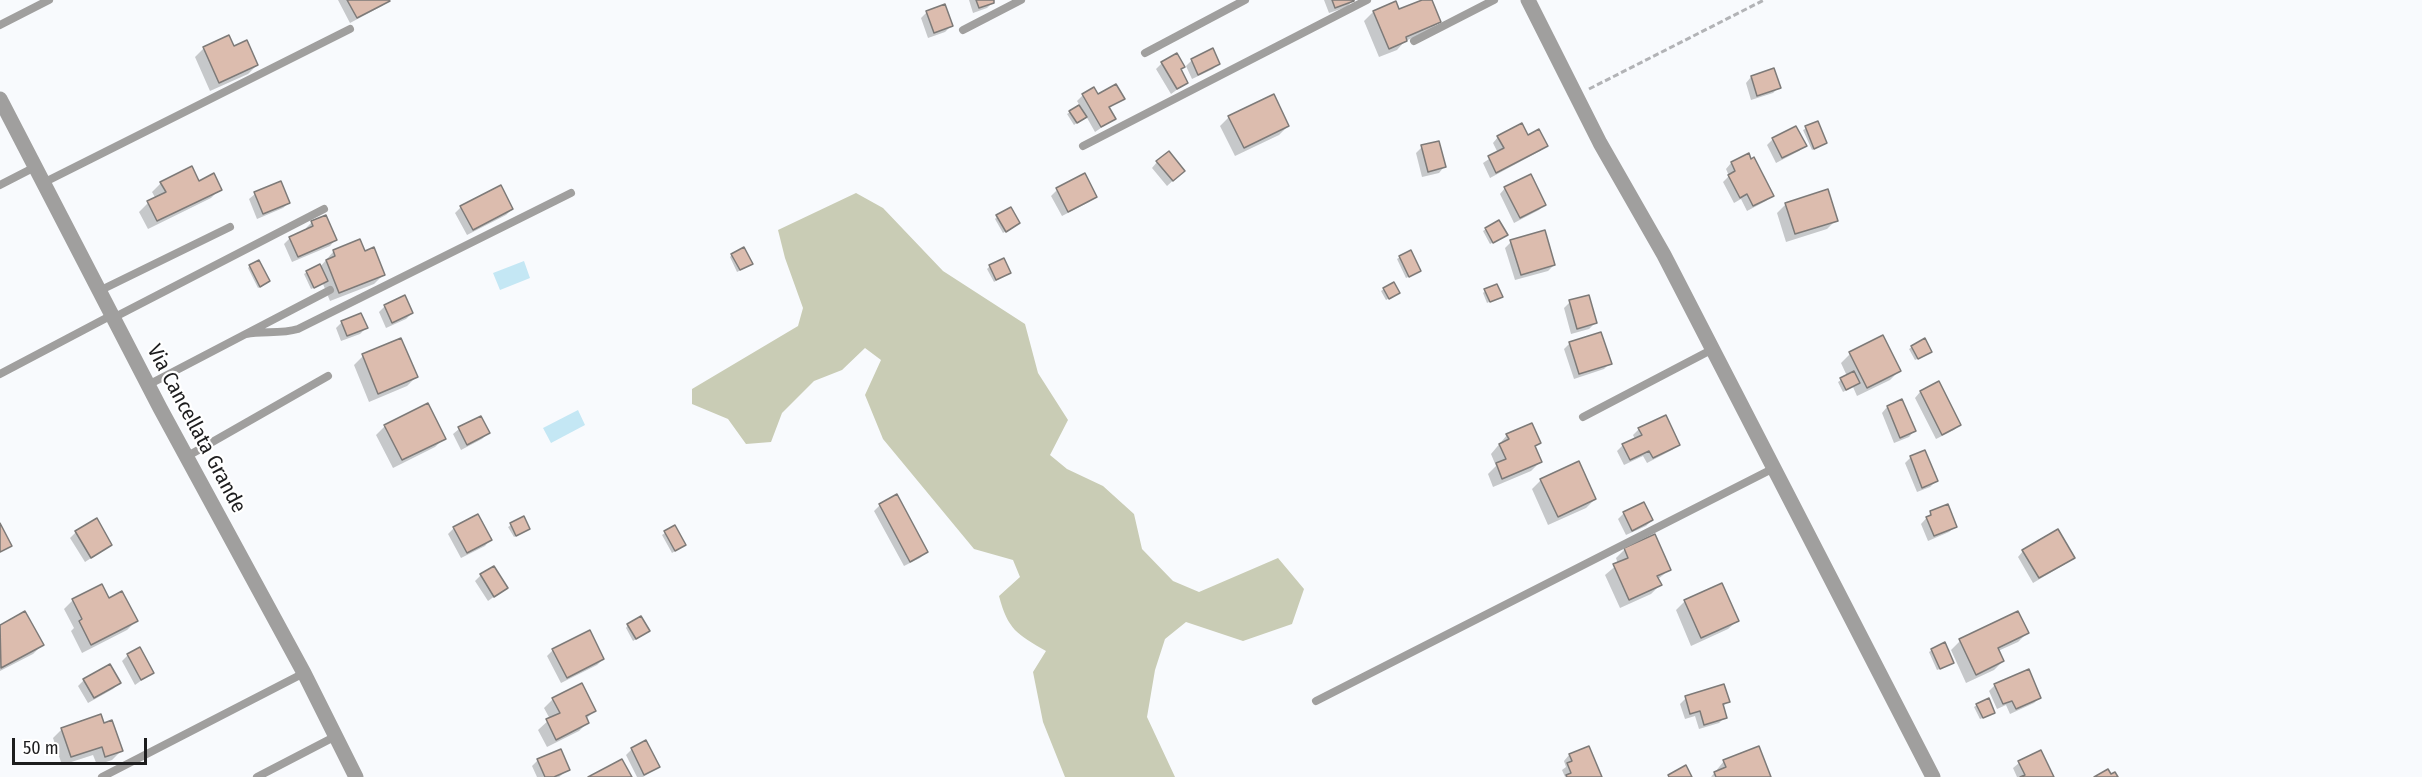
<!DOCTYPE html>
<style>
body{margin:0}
#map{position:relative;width:2422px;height:777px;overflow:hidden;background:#f8fafd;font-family:"Fira Sans Condensed",sans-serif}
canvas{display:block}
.scale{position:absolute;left:12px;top:738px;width:135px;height:27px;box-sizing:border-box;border:3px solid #1d1d1e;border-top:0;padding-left:8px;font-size:18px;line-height:21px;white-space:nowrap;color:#1d1d1e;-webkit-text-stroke:4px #fff;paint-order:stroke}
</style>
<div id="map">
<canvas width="2422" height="777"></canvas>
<div class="scale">50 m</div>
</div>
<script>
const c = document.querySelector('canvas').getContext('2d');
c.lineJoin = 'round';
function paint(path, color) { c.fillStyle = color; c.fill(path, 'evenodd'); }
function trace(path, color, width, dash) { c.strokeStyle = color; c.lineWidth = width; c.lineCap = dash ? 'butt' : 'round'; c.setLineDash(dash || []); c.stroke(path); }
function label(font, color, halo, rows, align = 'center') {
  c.font = font + ' "Fira Sans Condensed",sans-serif'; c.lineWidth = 4.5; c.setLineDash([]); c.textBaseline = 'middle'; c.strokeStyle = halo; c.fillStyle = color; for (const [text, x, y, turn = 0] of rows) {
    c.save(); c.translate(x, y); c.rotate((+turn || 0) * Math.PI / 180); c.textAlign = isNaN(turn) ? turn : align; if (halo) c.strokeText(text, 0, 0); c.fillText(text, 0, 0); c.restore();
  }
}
paint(new Path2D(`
 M856,193L883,208L943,271L1025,324L1038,373L1068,420L1050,455L1067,469L1103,486L1134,514L1142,549L1173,581L1199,592L1278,558L1304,589L1292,624L1243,641L1186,622L1165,639L1155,670L1147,717L1175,777H1065L1043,722L1033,672L1046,651C1017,634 1008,630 999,596L1020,577L1013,560L974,549L883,439L865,395L881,360L865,348L842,370L814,381L782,413L771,442L746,444L728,419L692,404V389L798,326L803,308L785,258L778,230Z`), '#c9ccb5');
paint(new Path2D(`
 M524,261L530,278L500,290L493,273Z
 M578,410L585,425L551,443L543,428Z`), '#c4e7f4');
paint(new Path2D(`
 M338,0H388V1L382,6L350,23Z
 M969,0H992L993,2L987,8L973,13Z
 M1324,0H1352V1L1347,7L1329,13Z
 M1426,0H1430L1439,22L1430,31L1405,41L1397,50L1379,57L1364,21L1373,12L1395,3L1398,11Z
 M927,12L951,26L945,32L928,38L921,18Z
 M204,48H233L257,65L248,74L210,91L195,57Z
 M1192,60L1218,63L1213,69L1192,79L1186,66Z
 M1162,63L1179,70L1186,83L1171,94L1156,69Z
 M1773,70L1779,87L1773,93L1751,100L1746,83L1751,77Z
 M1083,95L1097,96L1123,98L1108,109L1114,119L1095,132L1086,116L1074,125L1067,114L1080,106L1077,101Z
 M1229,117L1288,126L1279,135L1235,156L1220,126Z
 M1817,123L1825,143L1812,150L1803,130Z
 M1498,137L1546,145L1540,151L1490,178L1483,163L1498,153L1493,143Z
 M1773,139L1805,146L1799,151L1776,163L1767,145Z
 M1422,147L1444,167L1439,173L1422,177L1416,153Z
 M1748,155L1772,195L1766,201L1747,211L1741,199L1734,203L1723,182L1729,176L1726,169L1731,163Z
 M1157,162L1178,176L1167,186L1152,168Z
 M1084,176L1095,197L1089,202L1062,216L1051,196L1057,190Z
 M161,183H198L220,189L211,198L148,229L139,212L148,203L156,199L152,192Z
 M280,183L289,203L283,208L257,219L249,199L255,194Z
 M1505,188L1545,204L1539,210L1514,223L1500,194Z
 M1786,204L1836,220L1827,229L1786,242L1777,213Z
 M461,207L512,209L506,215L467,235L455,213Z
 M997,217L1016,225L1003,233L995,219Z
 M312,222L335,240L330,246L292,262L284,244L290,238L307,231L306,228Z
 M1486,229L1506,235L1490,244L1483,231Z
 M359,241L364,252L383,275L374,284L330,301L323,284L311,289L304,274L307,272L320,267L333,252Z
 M1511,242L1554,265L1548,271L1515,280L1505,248Z
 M732,255L749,266L737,272L730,257Z
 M1400,257L1417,273L1406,278L1397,259Z
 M250,266L269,281L258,288L248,268Z
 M990,266L1009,273L994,282L987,269Z
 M1384,289L1398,293L1386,300L1381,291Z
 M1485,291L1501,296L1487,303L1483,293Z
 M1570,302L1595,323L1589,329L1571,334L1564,308Z
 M385,306L412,313L406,319L386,328L379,312Z
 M342,322L366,328L360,334L341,341L336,328Z
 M1883,337L1899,371L1890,380L1857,396L1853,387L1843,392L1838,382L1847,376L1841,363L1850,354Z
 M1570,343L1610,363L1604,369L1574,379L1564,349Z
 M1912,347L1928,354L1915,360L1909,349Z
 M363,356L416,377L407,386L369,402L354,365Z
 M1920,392L1960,424L1954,430L1936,439L1915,398Z
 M1902,401L1914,431L1909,437L1894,443L1882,413L1887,407Z
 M385,426L444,438L435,447L393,468L376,435Z
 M459,429L488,433L482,439L461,450L453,434Z
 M1639,429L1678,445L1672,450L1647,463L1643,456L1624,465L1617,451L1623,445L1635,439L1633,435Z
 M1507,435L1539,443L1534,448L1540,462L1531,471L1493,487L1488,474L1496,466L1491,454Z
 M1911,457L1936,481L1930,487L1917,492L1905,463Z
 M1541,480L1595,499L1586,508L1548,525L1532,489Z
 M880,505L926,552L920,558L904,566L874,511Z
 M1624,513L1652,520L1646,526L1626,535L1618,519Z
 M1931,513L1955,527L1949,532L1928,541L1921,524Z
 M523,518L529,529L514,537L508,527Z
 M674,527L682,547L672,553L662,535Z
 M454,528L490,540L485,546L461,558L448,534Z
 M76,532L111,545L85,562L70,538Z
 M1625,549L1669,570L1657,580L1660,585L1651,594L1620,608L1605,575L1618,564L1616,558Z
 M2023,551L2073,557L2067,563L2033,583L2018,557Z
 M481,575L506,588L488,601L475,581Z
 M73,600L136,621L127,630L82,653L71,631L74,628L64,609Z
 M1685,601L1737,621L1728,629L1691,646L1676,610Z
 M25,613L42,645L33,654L0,671V626Z
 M2018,613L2027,633L2018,642L1998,651L2003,661L1994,670L1966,683L1951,650L1960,641Z
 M628,625L646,633L633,641L626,628Z
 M553,650L603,659L597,665L561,683L547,656Z
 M1932,650L1950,665L1937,670L1929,652Z
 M128,655L153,672L135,685L122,661Z
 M84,680L119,683L113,689L88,703L78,686Z
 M1995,685L2040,697L2034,703L2010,714L2006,705L1997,709L1989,691Z
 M1686,698L1728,702L1722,707L1725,717L1719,723L1699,729L1695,716L1685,719L1680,704Z
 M553,699L595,710L586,719L588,722L579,731L547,747L538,730L550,719L544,708Z
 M1977,705L1991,715L1980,719L1974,707Z
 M103,725L121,751L112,760L97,765L93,755L62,765L53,738L62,729Z
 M1588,748L1601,777H1565L1562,770L1566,767L1564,761L1569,755Z
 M632,749L658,767L643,777H637L626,755Z
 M2040,752L2052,777H2017L2013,768L2019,763Z
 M538,760L568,770L559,777H537L532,766Z
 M1724,761L1770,777H1711Z`), '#0003');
const building = new Path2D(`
 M347,0H389L390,1L357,18Z
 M976,0H994V3L979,8Z
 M1332,0H1354V1L1335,8Z
 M1422,0H1432L1441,22L1406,37L1407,41L1389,49L1373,11L1396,1L1399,9Z
 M945,4L953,26L934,33L926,11Z
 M229,35L234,46L247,40L258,65L219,83L203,47Z
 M1213,48L1220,64L1198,75L1191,59Z
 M1177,53L1185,67L1181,69L1188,83L1177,89L1161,62Z
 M1774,68L1781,88L1757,96L1751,76Z
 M1116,84L1125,99L1109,107L1116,119L1101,127L1082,94L1094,87L1098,94Z
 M1274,94L1289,126L1244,148L1228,116Z
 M1079,105L1087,117L1077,123L1069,111Z
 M1818,121L1827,143L1814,149L1805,126Z
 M1522,123L1528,135L1539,129L1548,146L1496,173L1488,156L1504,148L1497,136Z
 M1796,126L1807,146L1782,158L1772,138Z
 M1439,141L1446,167L1428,172L1421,145Z
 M1169,151L1185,171L1173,181L1156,161Z
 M1749,153L1751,159L1754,157L1774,196L1753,206L1747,194L1740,198L1728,175L1735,171L1731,162Z
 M192,166L199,181L214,173L222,190L157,221L147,201L166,192L160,182Z
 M1085,173L1097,197L1068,212L1056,188Z
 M1531,174L1546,205L1520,218L1504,187Z
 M281,181L290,203L263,214L254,192Z
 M501,185L513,209L473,230L460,206Z
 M1828,189L1838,221L1795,234L1785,203Z
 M1011,207L1020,223L1006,232L996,215Z
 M326,215L337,240L298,257L289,237L313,226L311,221Z
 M1499,220L1508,235L1493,243L1485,228Z
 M1545,230L1555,265L1521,275L1510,240Z
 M360,239L365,251L374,247L385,275L339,293L326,260L335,256L333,250Z
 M744,247L753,264L740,270L731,254Z
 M1411,250L1421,271L1409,277L1399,256Z
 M1004,258L1011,273L996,280L989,265Z
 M259,260L270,281L260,287L249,265Z
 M320,264L328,281L314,288L306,271Z
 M1394,282L1400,293L1389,299L1383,288Z
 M1497,284L1503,297L1490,302L1484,289Z
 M405,295L413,313L392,323L384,305Z
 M1589,295L1597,323L1577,329L1569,300Z
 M361,313L368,328L347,336L341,321Z
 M1601,332L1612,364L1579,374L1569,342Z
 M1883,335L1901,371L1867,388L1849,352Z
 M401,338L418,377L378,394L362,354Z
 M1925,338L1932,352L1918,359L1911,346Z
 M1854,371L1860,383L1846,390L1840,378Z
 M1939,381L1961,425L1942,435L1920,391Z
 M1902,399L1916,431L1900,438L1887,406Z
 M428,403L446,439L402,460L384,425Z
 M1666,415L1680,445L1653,458L1649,451L1630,460L1622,444L1642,435L1638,428Z
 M481,416L490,433L467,445L458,427Z
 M1532,423L1541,443L1535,446L1542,462L1502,479L1496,463L1506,459L1499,444L1509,439L1506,434Z
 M1925,450L1938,481L1922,488L1910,456Z
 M1579,461L1596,499L1558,517L1540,479Z
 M897,494L928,552L910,562L879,504Z
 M1644,502L1653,520L1632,531L1623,512Z
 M1948,504L1957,527L1934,536L1926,517L1931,515L1930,511Z
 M478,514L492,540L467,553L453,527Z
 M524,516L530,529L516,536L510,523Z
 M97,518L112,545L91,558L75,531Z
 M0,523L12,546L0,552Z
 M675,525L686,545L675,551L664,531Z
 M2058,529L2075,558L2039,578L2022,550Z
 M1655,534L1671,570L1657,576L1662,585L1629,600L1613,564L1628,558L1624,548Z
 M494,566L508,588L494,597L480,574Z
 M1722,583L1739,621L1701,638L1684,600Z
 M102,584L109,598L122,591L138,621L91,645L79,621L82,619L72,599Z
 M25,611L44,645L1,668L0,625Z
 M2018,611L2029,633L1998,648L2004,661L1976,675L1959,639Z
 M641,616L650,631L636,639L627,624Z
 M590,630L604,659L567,678L552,649Z
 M1945,642L1954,663L1940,669L1931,649Z
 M140,647L154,673L141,680L127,654Z
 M110,664L121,683L94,698L83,679Z
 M2029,669L2041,698L2016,709L2012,701L2003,704L1994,684Z
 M582,683L596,711L586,716L589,723L556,740L546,719L560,713L552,698Z
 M1724,684L1730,702L1723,704L1727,718L1704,725L1700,711L1690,714L1685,696Z
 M1989,698L1995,713L1983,718L1976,704Z
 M101,714L104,723L112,720L123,751L105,757L102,747L71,757L61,728Z
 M646,740L660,767L644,775L631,748Z
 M1589,746L1602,777H1567L1566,775L1571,773L1567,763L1572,761L1569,754Z
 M1759,746L1771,777H1716L1714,772L1726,767L1723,760Z
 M561,749L570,770L554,777H545L537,759Z
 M2041,750L2054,777H2020L2025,775L2018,761Z
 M622,759L632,777H588Z
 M1686,765L1692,777H1669L1668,775Z
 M2108,769L2111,774L2115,772L2118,777H2094Z`);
paint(building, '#dcbcae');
trace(building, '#7d7a78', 1.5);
trace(new Path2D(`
 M1589,89L1764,0`), '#b2b3b6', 3, [6, 3]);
trace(new Path2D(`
 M0,25L49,0
 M963,30L1021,0
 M1414,41L1494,0
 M1145,53L1245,0
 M1083,146L1367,0
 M43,183L350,29
 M0,185L35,167
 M99,291L230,227
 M113,318L324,209
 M246,334C264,331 281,334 298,329L571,193
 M0,374L112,315
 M148,385L330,290
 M1583,417L1713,349
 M186,457L328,376
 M1316,701L1774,468
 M102,777L304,673
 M257,777L336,736`), '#a09f9e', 8);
trace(new Path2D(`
 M1528,0L1600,143L1664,255L1933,777
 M0,99L160,408L304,673L356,777`), '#a09f9e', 15);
label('21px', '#1d1d1e', '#fff', [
 ["Via Cancellata Grande",196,429,62]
]);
</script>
